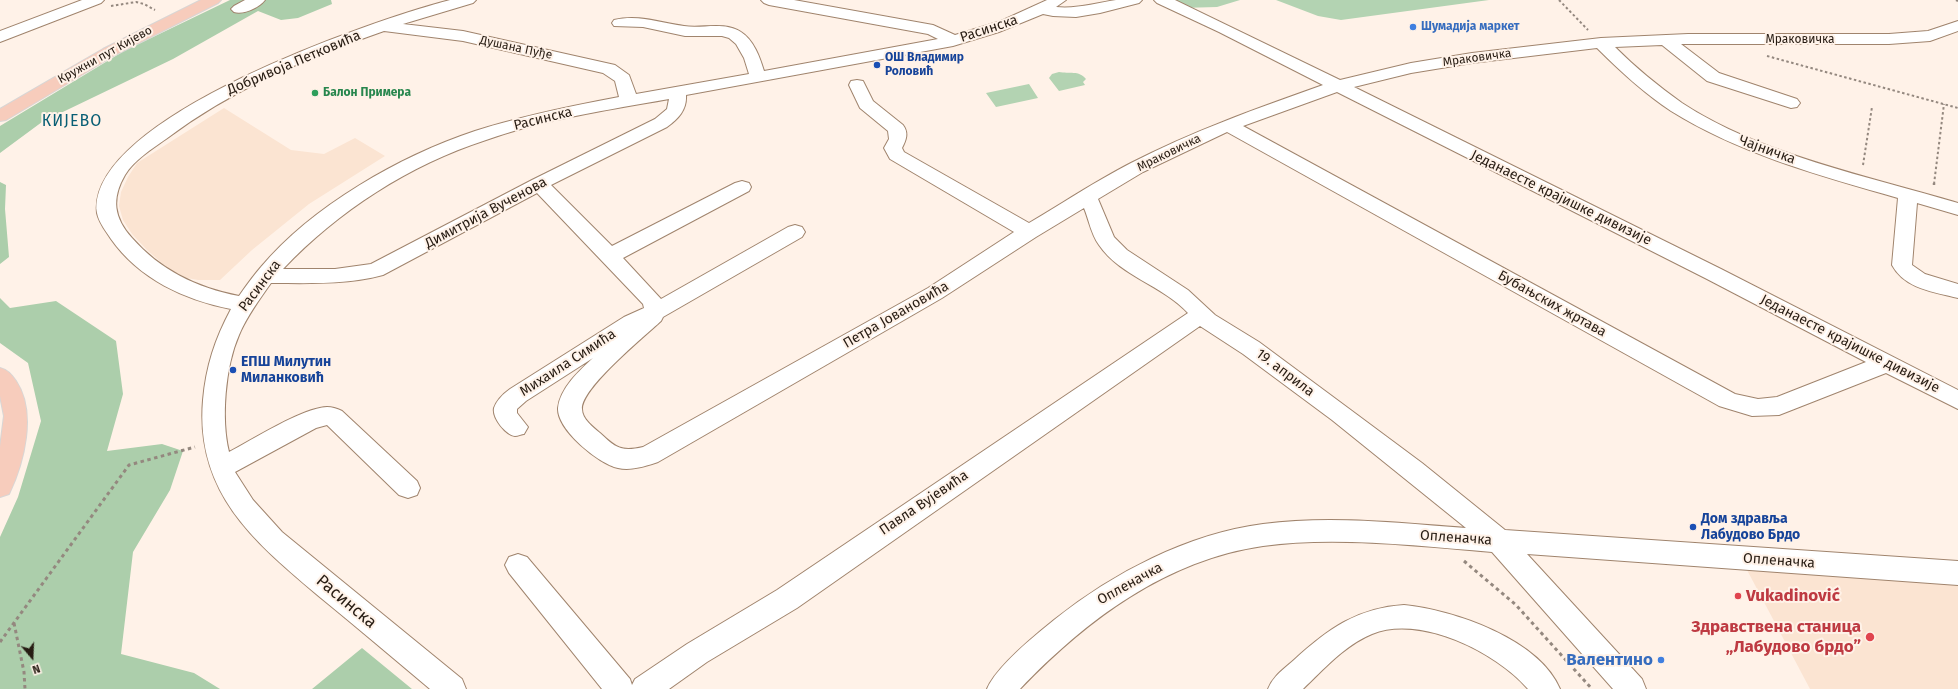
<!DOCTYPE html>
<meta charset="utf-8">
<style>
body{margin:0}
#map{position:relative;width:1958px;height:689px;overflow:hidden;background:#fff2e8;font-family:"Fira Sans",sans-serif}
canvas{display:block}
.north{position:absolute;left:12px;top:637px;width:40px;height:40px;-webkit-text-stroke:3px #fff2e8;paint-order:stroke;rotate:161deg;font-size:11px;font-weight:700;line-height:16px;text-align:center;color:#271c13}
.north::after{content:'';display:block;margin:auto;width:14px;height:18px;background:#271c13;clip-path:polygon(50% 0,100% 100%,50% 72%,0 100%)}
</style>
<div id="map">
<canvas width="1958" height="689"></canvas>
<div class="north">N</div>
</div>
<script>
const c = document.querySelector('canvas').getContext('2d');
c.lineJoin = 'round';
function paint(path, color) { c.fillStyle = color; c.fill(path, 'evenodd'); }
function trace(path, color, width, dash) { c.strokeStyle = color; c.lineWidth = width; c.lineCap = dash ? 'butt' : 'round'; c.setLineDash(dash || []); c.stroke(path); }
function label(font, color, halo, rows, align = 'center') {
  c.font = font + ' "Fira Sans",sans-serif'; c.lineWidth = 4; c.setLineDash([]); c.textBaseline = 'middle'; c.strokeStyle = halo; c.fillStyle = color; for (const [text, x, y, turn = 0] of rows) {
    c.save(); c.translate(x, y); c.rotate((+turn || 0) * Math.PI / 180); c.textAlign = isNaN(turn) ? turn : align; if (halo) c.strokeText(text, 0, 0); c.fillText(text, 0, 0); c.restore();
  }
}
paint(new Path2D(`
 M224,108L291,150L324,154L355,138L385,156L309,204L252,250L220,280H198L187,278L171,271L147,250L132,234L123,220L119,206L121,192L128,177L137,163Z
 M1747,570L1958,585V689H1810Z`), '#fbe4d2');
paint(new Path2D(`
 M1166,0H1240L1217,7L1181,8Z
 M1276,0H1489L1341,20L1318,16Z
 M1059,72C1069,74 1079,70 1086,79L1083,82L1085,85L1059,91L1049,78L1052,74Z
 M1029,84L1038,98L996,107L986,93Z`), '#b3d3b2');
paint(new Path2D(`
 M230,0H331L332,4L298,18L281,20L258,11L173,59L42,122L0,153V126L124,51Z
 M0,182L6,185L5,209L9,257L0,264Z
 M0,298L10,308L56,301L116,341L123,394L107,451L162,444L183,451L170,490L133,552L121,654L194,673L220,689H0V537L18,497L41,421L28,363L0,343Z
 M362,648L412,689H312Z`), '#acceab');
const minor = new Path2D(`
 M82,0H104L101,3L0,42V31Z
 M245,0H265C259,8 243,15 234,12L231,9L234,6Z
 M450,0H476L473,3L403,24L463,31L615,65L629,75L636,94L749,74L744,58L736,44L729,38L722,36H685L643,27L614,26L612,23L614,20C639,14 660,23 684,26C702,29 724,21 741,32C754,40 760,58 764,71L938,39L928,34L769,5L764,3L761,0H794L933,25L955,35L1001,21L1047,0H1066L1056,7C1077,9 1096,3 1116,0C1124,0 1133,0 1142,0L1139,3L1100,13L1076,17L1053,16L1043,14L999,32L953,46L686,95C687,110 678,119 667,127L551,185L612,246L735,183L742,181L749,183L751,187L749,191L623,258L661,299L788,227L795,225L802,227L805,232L802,237L663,317L661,321C644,337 581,388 582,409C582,419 593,427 600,433C616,448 621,452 643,447L928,288L1014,232L890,159L884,148L889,139L888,131L860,108L849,85L851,81L857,80L863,81L873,101L903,125C909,133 906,140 902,148L904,152L1029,223C1063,203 1096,181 1131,163C1193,131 1258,108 1323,85L1219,32L1157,3L1154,0H1175L1340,80L1411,63L1472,53L1601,38L1688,34H1889L1928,31L1958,21V31L1930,41L1889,44H1681L1719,73L1797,99L1800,103L1797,107L1791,108L1707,81L1662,45L1615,47C1636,68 1658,86 1682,103C1759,154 1870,177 1958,203V215L1917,203L1912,265L1925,274L1958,284V298C1934,292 1905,289 1892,265L1898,198C1821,176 1740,154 1671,111C1644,93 1620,71 1597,48L1472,63L1411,73L1354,87L1721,269L1958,390V409L1886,373L1779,415L1752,416L1719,406L1227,132L1143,172L1098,199L1114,237L1127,250L1188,290L1215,315L1259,342L1348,408L1422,463L1505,530L1958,561V585L1527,554L1642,679L1646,689H1613L1492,552C1420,546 1334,536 1263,546C1166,560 1086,620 1020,689H987C996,667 1034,636 1054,620C1113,573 1187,534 1263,524C1330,515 1400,523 1466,528L1332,420L1243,354L1200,326L797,608L707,662L669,689H602L509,573L505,565L509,557L518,554L527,557L630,679L632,685L635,679L687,644L777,590L1188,313C1162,285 1120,276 1099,245C1091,234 1089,220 1084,208L1036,237L942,298L658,462C646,466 631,471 618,468C599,464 557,430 558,408C560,388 580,370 593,358L526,401L517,409V413L528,427L524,434C522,434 518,436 515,436C506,435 492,418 494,408C497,400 503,394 510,389L624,317L644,308L643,304L537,193L383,275C346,285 309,283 271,283C259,300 247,316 239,335C225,367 221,419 229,452C252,440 302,408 327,407C332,407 338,409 342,411L417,481L420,488L417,495L408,498L399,495L327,425L316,428L235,472L253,500L282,532L462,679L466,689H430C394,659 358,628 321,598C256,543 195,494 203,400C206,366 215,339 231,309C185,300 139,279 111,239C106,231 99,223 97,213C86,118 376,19 450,0ZM384,31L463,41L603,73L615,81L619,97C571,106 522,116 475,131C400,156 312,206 261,267C253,276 246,286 239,296C197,288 160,270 132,238C114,218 111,199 125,175C134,160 152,149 166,139C234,88 305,59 384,31ZM1337,92L1707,279L1866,362L1777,397L1758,399L1735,394L1243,126ZM669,99L667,109L655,119L532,180L371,264L335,269H283C338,211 409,165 486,140C545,119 608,110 669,99Z
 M1404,605C1454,610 1539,639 1560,689H1528C1496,652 1420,614 1372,634C1345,645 1323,670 1303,689H1268C1273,676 1284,669 1294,660C1328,629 1357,608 1404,605Z`);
const major = new Path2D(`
 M201,0H221L218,3L115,55L6,120L0,121V109L103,49Z
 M0,368C8,370 11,374 16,381C37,412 24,463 9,494L0,497V447L4,416L0,396Z`);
trace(minor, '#a0846d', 2);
trace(major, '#d8d6d5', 2);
trace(new Path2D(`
 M1559,0L1588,30
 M1956,0L1958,1
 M111,6L136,2L144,4L155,10
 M1767,56L1958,108
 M1863,165L1872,107
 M1934,184L1944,104`), '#94887f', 2, [2.5, 2.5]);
trace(new Path2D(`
 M1934,185V183`), '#94887f', 2.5, [3, 3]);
trace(new Path2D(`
 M1464,561L1516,605L1592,689
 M14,623L24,672L25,689
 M0,642L129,465L195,447`), '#94887f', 3, [3.5, 3.5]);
paint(minor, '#fff');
paint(major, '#f7ccbc');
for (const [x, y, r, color] of [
 [1413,27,4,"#3f7fe0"],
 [877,65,4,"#1a4fb4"],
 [315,93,4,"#2e9e5b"],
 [233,370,4,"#1a4fb4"],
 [1693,527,4,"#1a4fb4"],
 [1738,596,4,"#e0444e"],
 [1870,637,5,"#e0444e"],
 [1661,660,4,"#3f7fe0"]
]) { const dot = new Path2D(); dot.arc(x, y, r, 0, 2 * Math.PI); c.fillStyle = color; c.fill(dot); trace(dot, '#fff2e8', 1.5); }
label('bold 12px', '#366cbe', '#fff2e8', [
 ["Шумадија маркет",1421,27]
], 'left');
label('12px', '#271c13', '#fff2e8', [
 ["Мраковичка",1800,40],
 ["Душана Пуђе",516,48,12],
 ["Кружни пут Кијево",105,55,-29],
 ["Мраковичка",1477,58,-8],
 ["Мраковичка",1169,153,-26]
]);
label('bold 12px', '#164399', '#fff2e8', [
 ["ОШ Владимир",885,58],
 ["Роловић",885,72]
], 'left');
label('bold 12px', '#27864d', '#fff2e8', [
 ["Балон Примера",323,93]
], 'left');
label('14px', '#271c13', '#fff2e8', [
 ["Расинска",989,29,-18],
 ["Добривоја Петковића",294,63,-23],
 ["Расинска",543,119,-14],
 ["Чајничка",1767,150,20],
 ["Једанаесте крајишке дивизије",1561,198,26],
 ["Димитрија Вученова",486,213,-28],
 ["Расинска",260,286,-53],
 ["Бубањских жртава",1552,304,29],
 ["Петра Јовановића",896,315,-30],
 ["Једанаесте крајишке дивизије",1850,344,27],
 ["Михаила Симића",568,363,-33],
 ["19. априла",1285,373,37],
 ["Павла Вујевића",924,503,-34],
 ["Опленачка",1456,538,4],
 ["Опленачка",1779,561,4],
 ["Опленачка",1130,584,-29]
]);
label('bold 14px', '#164399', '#fff2e8', [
 ["ЕПШ Милутин",241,362],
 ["Миланковић",241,378],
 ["Дом здравља",1701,519],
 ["Лабудово Брдо",1701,535]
], 'left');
c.letterSpacing = '1px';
label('16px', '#085e74', '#fff2e8', [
 ["КИЈЕВО",72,122]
]);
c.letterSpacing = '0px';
label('bold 17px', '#be3a42', '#fff2e8', [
 ["Vukadinović",1746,596],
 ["Здравствена станица",1861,627,"right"],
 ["„Лабудово брдо”",1861,647,"right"]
], 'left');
label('17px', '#271c13', '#fff2e8', [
 ["Расинска",346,602,40]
]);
label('bold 17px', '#366cbe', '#fff2e8', [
 ["Валентино",1653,660]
], 'right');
</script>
